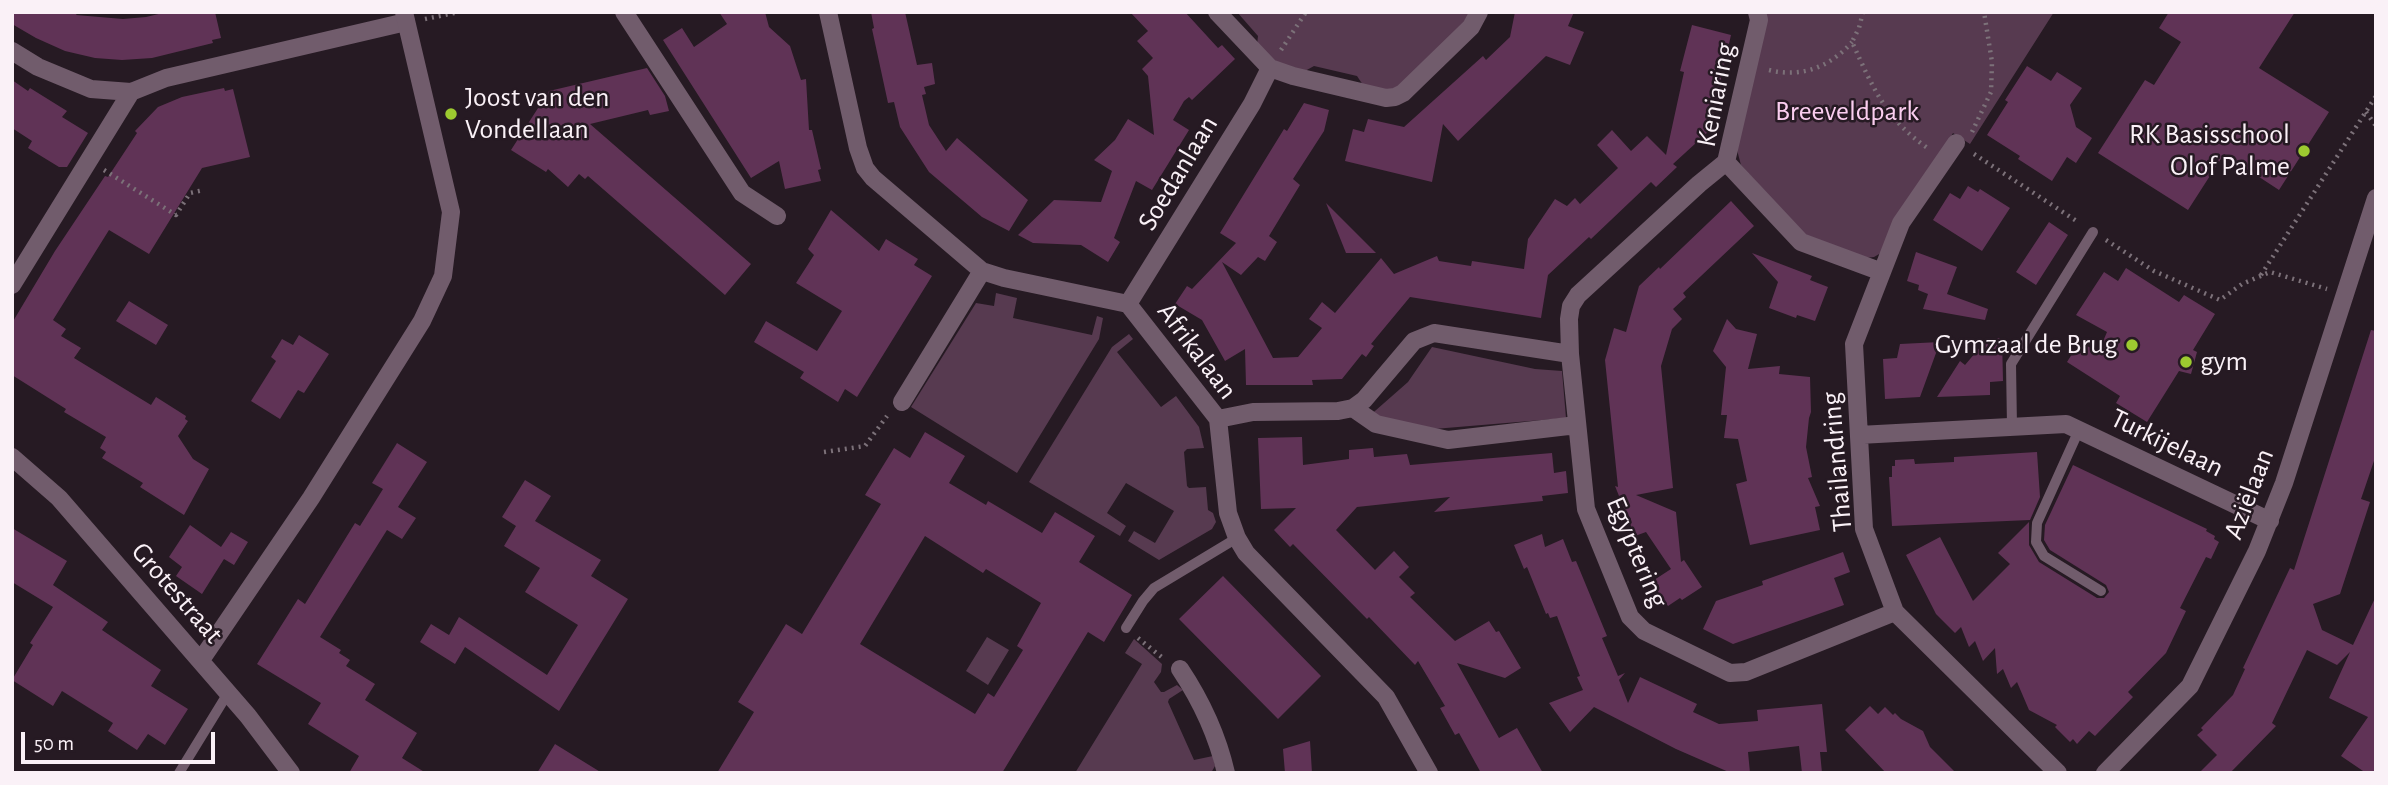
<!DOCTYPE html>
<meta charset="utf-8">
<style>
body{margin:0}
#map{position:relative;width:2388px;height:785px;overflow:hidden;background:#261a23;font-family:"Alegreya Sans",sans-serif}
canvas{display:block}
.frame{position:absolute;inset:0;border:14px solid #faf1f7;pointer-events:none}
.scale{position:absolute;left:21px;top:732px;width:194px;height:32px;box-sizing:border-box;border:4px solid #faf1f7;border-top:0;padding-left:9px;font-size:21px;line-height:24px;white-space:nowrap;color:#faf1f7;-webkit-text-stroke:5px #261a23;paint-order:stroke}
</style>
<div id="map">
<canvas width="2388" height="785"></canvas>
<div class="frame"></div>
<div class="scale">50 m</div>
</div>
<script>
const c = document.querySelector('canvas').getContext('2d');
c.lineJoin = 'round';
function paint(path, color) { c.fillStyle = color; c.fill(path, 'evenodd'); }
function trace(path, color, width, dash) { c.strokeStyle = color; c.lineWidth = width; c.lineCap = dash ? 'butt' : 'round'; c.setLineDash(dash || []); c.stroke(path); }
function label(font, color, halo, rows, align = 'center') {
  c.font = font + ' "Alegreya Sans",sans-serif'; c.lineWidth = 5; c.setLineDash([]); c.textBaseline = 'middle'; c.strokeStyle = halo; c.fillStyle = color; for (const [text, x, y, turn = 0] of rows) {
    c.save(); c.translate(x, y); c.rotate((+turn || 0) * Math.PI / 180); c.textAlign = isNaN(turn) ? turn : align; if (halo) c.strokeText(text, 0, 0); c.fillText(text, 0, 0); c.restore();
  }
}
paint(new Path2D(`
 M1237,12H1472L1470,18L1401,86L1391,91L1363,85L1357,76L1314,66L1305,71L1279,65L1257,45L1258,36Z
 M1765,12H2054L1970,144L1953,133L1896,222L1881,253L1874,257L1865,258L1804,235L1741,165L1737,150Z
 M996,293L1017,298L1013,318L1092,335L1097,316L1103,318L1099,339L1017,473L911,407L976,303L994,306Z
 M1129,334L1133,339L1117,352L1161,407L1176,396L1199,427L1204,448L1187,449L1184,452L1187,486L1189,488L1206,487L1208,510L1213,513L1216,522L1212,529L1159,560L1128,541L1134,531L1155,543L1174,511L1126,483L1107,513L1126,526L1120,536L1029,482L1112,347Z
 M1432,347L1535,369L1562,371L1566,418L1434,429L1367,418L1408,382Z
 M987,637L1009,650L988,685L966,671Z
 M1134,639L1162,664L1161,672L1154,682L1161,692H1164L1177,685L1183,690L1169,699L1168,702L1194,760L1213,756L1215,766L1211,773H1075L1142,664L1125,653Z`), '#573a50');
paint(new Path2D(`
 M12,12H78L76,15L123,19L146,17L167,12H215L221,38L212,40L213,43L152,58L122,60L95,58L65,51L36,38L12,24Z
 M719,12H765L769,27L790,46L801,80L806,79L809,130H812L821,169L818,170L821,181L785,189L779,161L751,178L663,40L682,28L694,47L727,24Z
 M871,12H905L917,65L932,63L935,84L924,87L926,94L922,95L929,125L946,151L957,138L1028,200L1009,231L982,217L929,172L900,127L894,102L888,103L872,29L874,28Z
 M1130,12H1185L1218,48L1222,45L1235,59L1192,100L1189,97L1184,101L1173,120L1189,130L1152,190L1136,181L1114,238L1120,242L1108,262L1081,245L1033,243L1018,235L1054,200L1101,202L1112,171L1094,160L1115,140L1128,119L1154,135L1148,76L1142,69L1153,58L1137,41L1148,31Z
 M1515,12H1574L1568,26L1584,32L1570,65L1546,56L1458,141L1443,124L1432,182L1345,161L1353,129L1364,132L1368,119L1404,127L1483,56L1486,60L1510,37Z
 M2169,12H2295L2259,68L2329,112L2279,190L2224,154L2188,210L2098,153L2145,80L2154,85L2181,42L2159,28Z
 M1692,25L1731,35L1709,131L1673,164L1677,167L1656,187L1651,182L1591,239L1589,237L1548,275L1541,318L1410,297L1371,344L1374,346L1366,357L1362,354L1342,379L1312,380L1313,385H1246L1245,349L1225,361L1202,320L1175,304L1187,286L1192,289L1236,243L1220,233L1284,129L1287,131L1304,103L1329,110L1324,131L1293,179L1300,185L1269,236L1277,242L1265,261L1258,257L1241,275L1222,262L1273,358L1298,357L1322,328L1309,319L1322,302L1335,313L1381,258L1394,274L1437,256L1439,261L1471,266L1472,261L1524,269L1528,239L1555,199L1567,206L1575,198L1580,204L1618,168L1597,145L1612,130L1631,151L1647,136L1666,155L1684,72L1680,71Z
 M2027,66L2051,81L2057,72L2082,88L2070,105L2076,127L2092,138L2076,163L2067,157L2052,181L2018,159L2020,156L1987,135L2008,102L2005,100Z
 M647,68L665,96L669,111L650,115L648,110L590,124L751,264L725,295L588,176L585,179L579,174L568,187L548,169L546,172L511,150L549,91Z
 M12,80L28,91L30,88L67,111L62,117L88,133L67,167H59L28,148L32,141L12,128Z
 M224,88L225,91L233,89L250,157L202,168L149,254L109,230L53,320L66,329L61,336L81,348L74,358L151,405L156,397L186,416L185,419L188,421L178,436L193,459L209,469L184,515L140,487L143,483L102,458L106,452L100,448L106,437L64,412L66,409L12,375V323L55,251L105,176L108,177L137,133L135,131L158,107L182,97Z
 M1968,186L1978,192L1980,189L2010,208L1982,251L1933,220L1950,193L1960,199Z
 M1731,201L1754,226L1683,293L1686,297L1673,309L1682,319L1672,329L1661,366L1673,488L1636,495L1676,512L1681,562L1684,560L1702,587L1682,600L1680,598L1668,606L1651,582L1671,569L1646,532L1635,536L1615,486L1618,487L1605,360L1614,328L1626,332L1639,286L1659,267L1660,269Z
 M1326,203L1376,253H1346Z
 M831,210L879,251L886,239L918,259L914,265L932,276L857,397L845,389L838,402L800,378L804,372L754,342L766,321L817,351L842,311L796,283L814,255L808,249Z
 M2049,222L2068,235L2036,285L2016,272Z
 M1916,252L1957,267L1947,294L1988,309L1985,320L1923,309L1928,294L1918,290L1919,285L1907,281Z
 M1752,253L1812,276L1810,280L1828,287L1815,321L1797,315L1796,318L1769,308L1778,282Z
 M2126,268L2179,302L2184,295L2215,314L2193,350L2197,352L2191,374L2179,371L2147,422L2116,403L2120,396L2067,362L2079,343L2099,351L2107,332L2076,315L2104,272L2118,281Z
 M129,301L168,325L156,345L116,321Z
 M1727,319L1736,329L1757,334L1748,369L1780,366L1779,374L1810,377L1811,412L1809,418L1806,447L1812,477L1808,478L1820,506L1815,507L1820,530L1750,545L1736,484L1747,481L1738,439L1724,438L1727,415H1721L1726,367L1713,351Z
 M2371,330L2376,331V455L2361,499L2370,502L2340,594L2313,604L2322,630L2353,645L2376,596V773H2366L2341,756L2368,717L2329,698L2350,652L2337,665L2307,650L2272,723L2276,726L2230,773H2199L2217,755L2197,735L2203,730L2201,728L2233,695L2245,669L2243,668L2290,568L2294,570Z
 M299,335L329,354L304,393L298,390L280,419L251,401L276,361L271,357L282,339L293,345Z
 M2002,338L2003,381L1990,382V395L1937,397L1960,361L1965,365L1987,339Z
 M1940,342L1920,397L1885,399L1883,359L1897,358L1900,344Z
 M925,432L965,456L949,483L986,505L988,501L1042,533L1055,512L1095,536L1079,562L1132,595L1104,642L1088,632L1002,773H717L754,712L738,702L786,624L802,634L881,504L865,495L894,448L910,458ZM925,536L983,573L986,569L1041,603L1017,646L1023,650L994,697L988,693L975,714L860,644Z
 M1302,437L1303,465L1349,459V450L1373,448L1374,457L1407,454L1410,465L1552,453L1554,473L1566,471L1568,493L1542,496L1543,501L1434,512L1450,497L1357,507L1336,530L1375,570L1394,551L1409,567L1399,577L1415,593L1410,597L1455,641L1489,621L1496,632L1499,631L1521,668L1505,678L1457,663L1499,738L1517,728L1543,773H1481L1459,733L1455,735L1440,708L1445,706L1418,661L1415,665L1369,617L1367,619L1293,544L1290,547L1274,530L1296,508L1261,509L1258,438Z
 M397,443L427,462L398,507L416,518L402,539L387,530L320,637L341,650L339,653L350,660L346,666L375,684L365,700L417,733L402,758L426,773H349L359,756L308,724L321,703L257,664L298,599L305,604L355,523L360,526L383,489L372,483Z
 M2037,452L2040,497L2030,520L1892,526L1889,477H1892V466H1895V460L1914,459L1915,464L1954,462V457Z
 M2073,465L2207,529L2206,531L2215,536L2214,539L2219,542L2211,559L2206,557L2180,608L2186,611L2166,653L2128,692L2133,697L2095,736L2089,731L2077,744L2073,739L2070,742L2055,727L2057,725L2029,710L2017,682L2011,688L2003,669L1997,674L1995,648L1983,661L1975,641L1969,647L1961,627L1955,633L1936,614L1906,555L1940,537L1973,601L2010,564L1998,553L2029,522V545L2039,562L2097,598H2104L2109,592L2106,585L2050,550L2044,540L2045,525Z
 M525,480L551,496L535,521L601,560L591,576L628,599L559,711L465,647L455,664L420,642L431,624L449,635L459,617L547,675L578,625L525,592L540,568L504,546L516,526L502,517Z
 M190,525L221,547L231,532L248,542L234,565L224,559L202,594L176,576L182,567L169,557Z
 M12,528L67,561L53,585L108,622L102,630L161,670L151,686L188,709L165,745L148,734L137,750L108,731L113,723L62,691L53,706L12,680L33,645L30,643L53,607L12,582Z
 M1542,534L1545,547L1563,539L1572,562L1576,561L1607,636L1602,638L1618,676L1625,673L1619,680L1628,703L1640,677L1697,704L1693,712L1719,724L1758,721L1757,710L1822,704L1827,752H1820L1822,773H1802L1799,746L1748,752L1750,773H1731L1676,749L1594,707L1570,732L1549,703L1583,690L1577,677L1580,676L1557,616L1550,618L1548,613L1546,614L1527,567L1524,569L1514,545Z
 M1843,552L1850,572L1834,578L1844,605L1733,644L1703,629L1716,601L1763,585L1762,581Z
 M1223,576L1321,676L1278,719L1179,619Z
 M1870,706L1878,714L1885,707L1893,715L1895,713L1901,719L1923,731L1930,747L1956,773H1886L1845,730Z
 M1310,741L1312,773H1285L1283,749Z
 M555,744L602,773H537Z`), '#603356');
trace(new Path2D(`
 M1863,12L1859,28L1852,42C1873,88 1886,120 1929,149
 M425,19L459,12
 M1281,50L1306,12
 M1769,70C1802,78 1830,67 1852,42
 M2366,112L2376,126
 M1972,132L1991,92L1992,62L1984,12
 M1974,154L2078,222
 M104,170L176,215L190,193L204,190
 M2106,240L2154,271L2220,300L2242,284L2270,272L2327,289
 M2261,275L2376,96
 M824,452L865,446L887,416
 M1138,638L1164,659`), '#7c7179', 4.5, [2, 5]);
trace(new Path2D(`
 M2012,427L2011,364L2093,232
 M2079,430L2037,523L2036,542L2044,556L2101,591
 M1126,628L1143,601L1154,588L1237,538
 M179,773L228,693`), '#715c6c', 10);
trace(new Path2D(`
 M624,12L742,193L777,216
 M828,12L858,148L865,168L873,178L982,271L1004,278L1128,304L1218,419L1228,513L1237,538L1246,553L1386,697L1429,773
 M1217,12L1270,68L1293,76L1386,98L1395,97L1403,93L1471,27L1479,12
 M12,51L38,67L91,89L131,92
 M1956,143L1901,223L1854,344L1864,529L1895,612L2058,773
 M1726,162L1699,184L1578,295L1571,306L1569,319L1570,354L1586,509L1630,617L1644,631L1730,673L1746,672L1895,612
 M1726,162L1801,242L1882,272
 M1726,162L1759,20L1757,12
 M12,285L131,92L166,78L406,22
 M1128,304L1252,104L1270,68
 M902,402L982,271
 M1353,408L1376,424L1448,440L1577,425
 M1218,419L1253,412L1338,411L1353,408L1364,400L1414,341L1434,333L1570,354
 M1859,435L2066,424L2270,521
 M1180,669C1202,702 1217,734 1226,773
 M2105,773L2190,686L2257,551L2284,483L2376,198`), '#715c6c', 18);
trace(new Path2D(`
 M12,457L59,498L248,716L291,773
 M201,660L311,498L422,321L443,276L451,212L404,12`), '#715c6c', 18);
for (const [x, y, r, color] of [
 [451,114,7,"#9dca30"],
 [2304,151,7,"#9dca30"],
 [2132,345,7,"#9dca30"],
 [2186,362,7,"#9dca30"]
]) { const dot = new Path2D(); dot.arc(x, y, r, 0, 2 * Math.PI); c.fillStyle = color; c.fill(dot); trace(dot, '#261a23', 2.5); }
label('28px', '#faf1f7', '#261a23', [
 ["Keniaring",1716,95,-79],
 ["Soedanlaan",1178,173,-59],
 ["Afrikalaan",1197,351,53],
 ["Turkijelaan",2167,443,26],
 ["Thailandring",1837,462,-95],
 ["Aziëlaan",2249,494,-69],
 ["Egyptering",1637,552,67],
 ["Grotestraat",177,593,49]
]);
label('28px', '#faf1f7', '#261a23', [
 ["Joost van den",465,98],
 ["Vondellaan",465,130],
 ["RK Basisschool",2290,135,"right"],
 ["Olof Palme",2290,167,"right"],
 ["Gymzaal de Brug",2118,345,"right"],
 ["gym",2200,362]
], 'left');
label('28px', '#fbcef0', '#261a23', [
 ["Breeveldpark",1847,112]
]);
</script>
